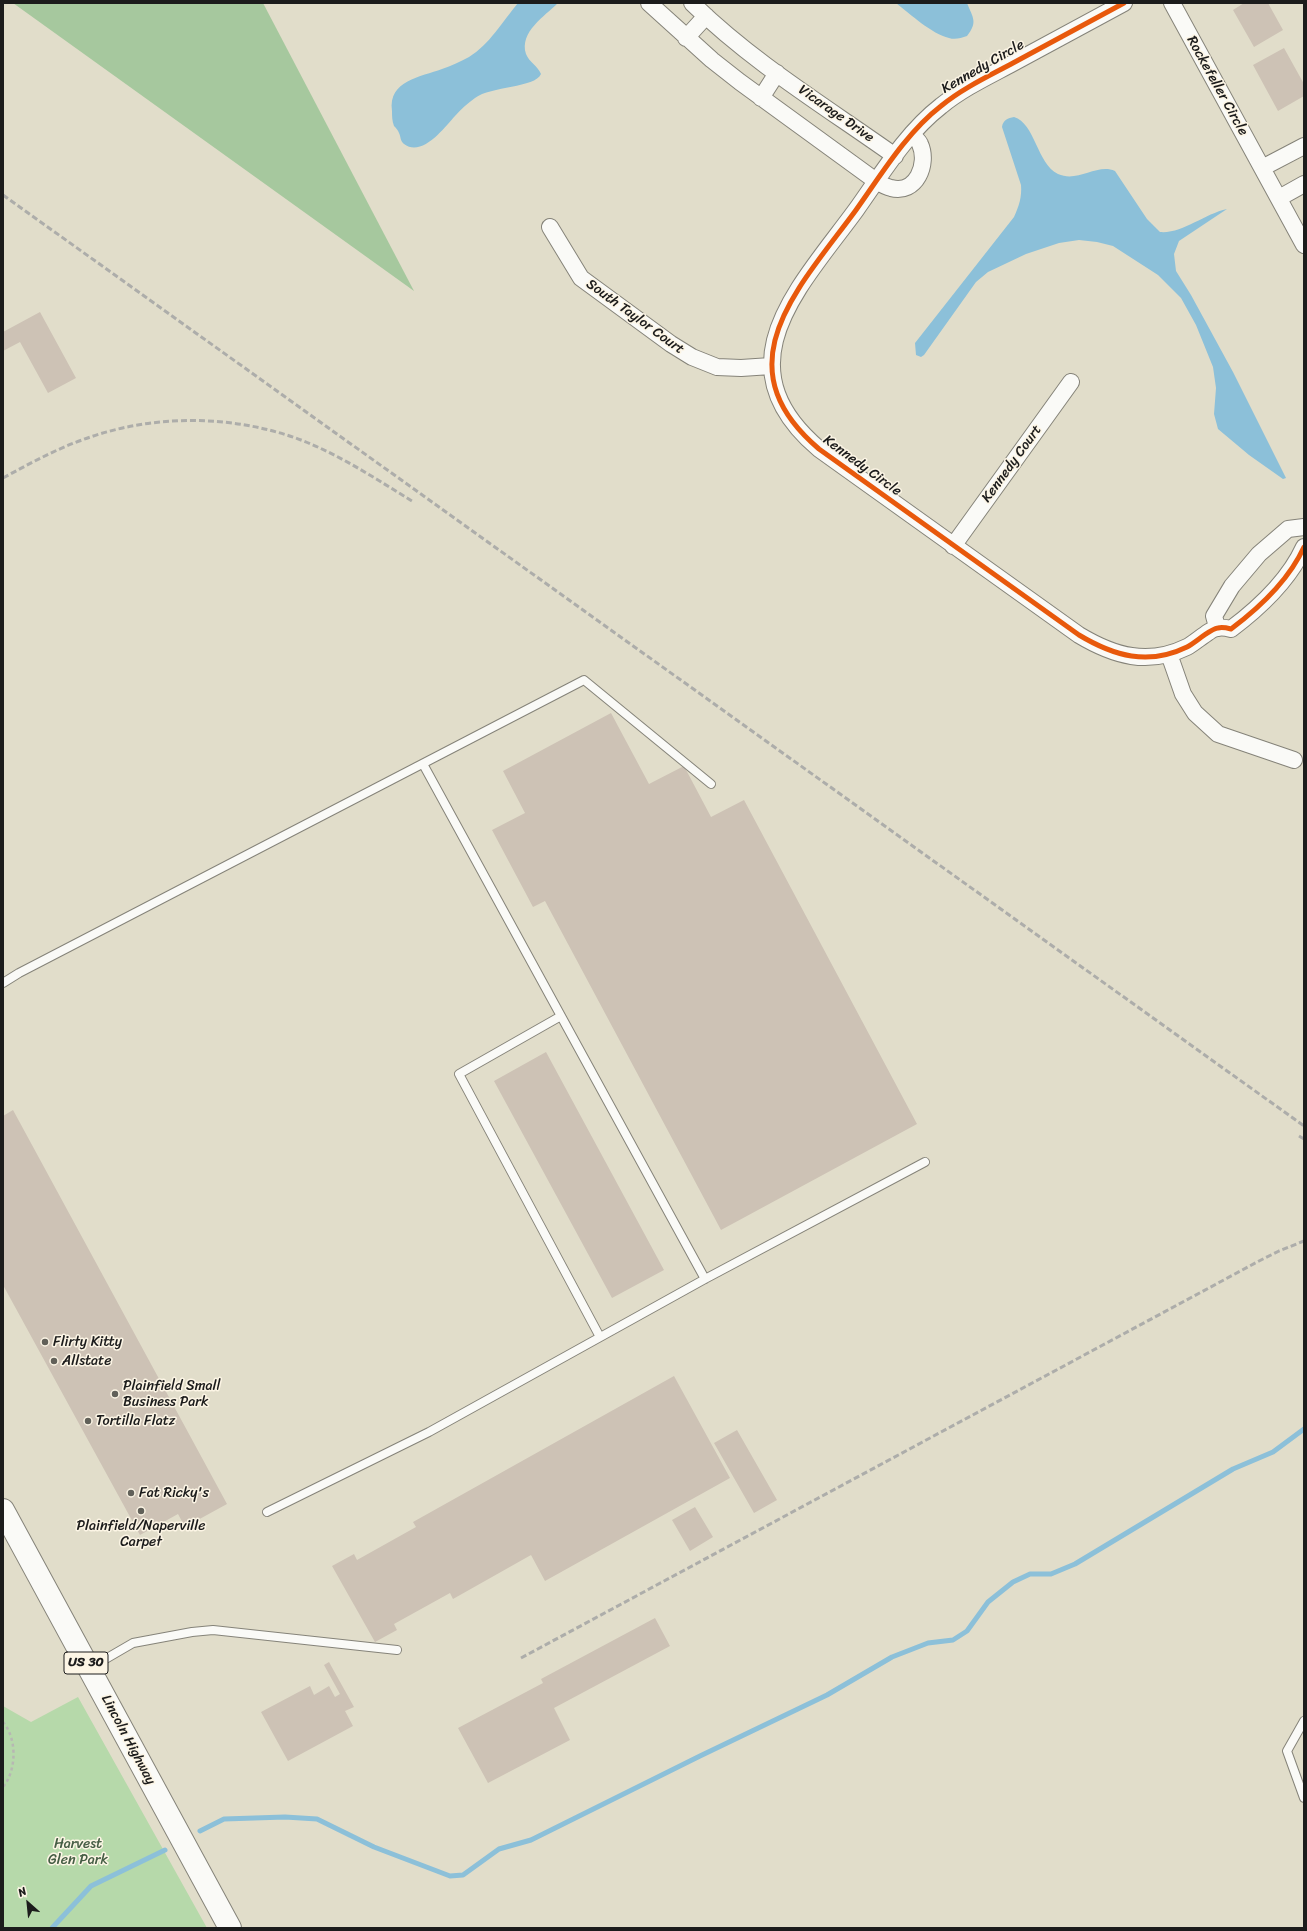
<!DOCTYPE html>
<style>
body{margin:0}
#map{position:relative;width:1307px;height:1931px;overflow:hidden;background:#e1ddca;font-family:Sriracha,sans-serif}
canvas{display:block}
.frame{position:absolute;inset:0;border:4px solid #1c1c1c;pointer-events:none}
.north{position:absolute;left:8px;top:1883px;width:40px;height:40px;-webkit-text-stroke:3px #fcf5e5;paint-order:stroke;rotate:333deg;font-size:11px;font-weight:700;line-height:16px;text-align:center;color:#1c1c1c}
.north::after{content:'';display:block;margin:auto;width:14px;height:18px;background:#1c1c1c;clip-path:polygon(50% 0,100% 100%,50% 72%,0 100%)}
</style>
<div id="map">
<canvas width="1307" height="1931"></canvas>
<div class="frame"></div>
<div class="north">N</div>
</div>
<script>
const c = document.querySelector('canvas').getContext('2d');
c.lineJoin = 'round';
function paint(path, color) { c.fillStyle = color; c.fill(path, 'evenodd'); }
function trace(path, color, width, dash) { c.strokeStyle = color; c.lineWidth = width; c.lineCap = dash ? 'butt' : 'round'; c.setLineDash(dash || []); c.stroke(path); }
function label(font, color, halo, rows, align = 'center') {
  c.font = font + ' Sriracha,sans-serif'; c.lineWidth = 3; c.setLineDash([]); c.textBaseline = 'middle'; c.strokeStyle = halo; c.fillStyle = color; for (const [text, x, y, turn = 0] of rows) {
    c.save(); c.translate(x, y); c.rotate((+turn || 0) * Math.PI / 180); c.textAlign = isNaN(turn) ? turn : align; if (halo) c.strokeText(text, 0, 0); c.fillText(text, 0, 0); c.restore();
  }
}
paint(new Path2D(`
 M78,1697L207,1928H3V1706L31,1722Z`), '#b6d9aa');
paint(new Path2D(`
 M13,3H263L414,291Z`), '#a6c89e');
paint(new Path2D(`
 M518,3H558C545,16 519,32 526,54C529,62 538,66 541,74C535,88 491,86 475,98C468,103 461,109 455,116C445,127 422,158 404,144C400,141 401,137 399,133C398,130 396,128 394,126C392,121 392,116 392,111C388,80 421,77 442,69C451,66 461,61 469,57C489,45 503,21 518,3Z
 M896,3H967C973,18 978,22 967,36C961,38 955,40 949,38C932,34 910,14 896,3Z
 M1014,117C1035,123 1037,164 1058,174C1078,183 1097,163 1115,171L1147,219L1160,232C1182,234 1204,214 1227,209L1179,241L1174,254L1176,271L1191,295L1233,372L1286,478L1283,479L1249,455L1218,429L1214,414L1216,388L1213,367L1196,325L1181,298L1158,275L1113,246L1097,242L1079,240L1059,243L1026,254L988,272L976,282L924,355L921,357L916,355L915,343L1014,217C1019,206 1022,197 1021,185L1002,127C1003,120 1008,118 1014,117Z`), '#8cc0d9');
trace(new Path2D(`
 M200,1831L224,1819L285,1817L317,1819L374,1847L450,1876L463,1875L499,1849L531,1840L700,1756L827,1695L892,1657L928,1643L953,1640L967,1631L988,1602L1013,1582L1030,1574H1051L1075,1564L1233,1469L1273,1452L1304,1429
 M52,1928L91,1886L165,1850`), '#8cc0d9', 5);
paint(new Path2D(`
 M1244,3H1268L1283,30L1254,47L1233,10Z
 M1284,48L1304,84V96L1278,111L1253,65Z
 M40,312L76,378L48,393L20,342L3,351V332Z
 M611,713L649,784L684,766L711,817L744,800L917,1124L721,1230L545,901L533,907L492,830L525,813L503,771Z
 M546,1052L664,1270L612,1298L494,1081Z
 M13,1110L227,1504L185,1527L178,1514L140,1535L3,1285V1116Z
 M674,1376L730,1478L545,1581L531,1555L453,1599L450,1593L394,1624L397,1630L375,1642L332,1566L354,1554L357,1560L416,1527L413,1522Z
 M737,1430L777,1500L754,1513L714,1443Z
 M695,1507L713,1537L690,1551L672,1520Z
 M655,1618L670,1646L554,1708L570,1740L488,1783L458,1728L543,1683L541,1679Z
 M329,1662L354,1707L345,1711L353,1726L288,1761L261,1712L310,1686L314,1695L329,1686L335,1697L340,1694L324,1665Z`), '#cdc2b5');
const service = new Path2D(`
 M423,764L705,1279
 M3,983L19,973L584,680L711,784
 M561,1016L459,1074L600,1337
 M267,1512L429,1432L705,1279L925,1162
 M90,1668L133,1643L192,1632L213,1630L397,1650
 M1304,1721L1287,1751L1304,1798`);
const minor = new Path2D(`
 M649,3L712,60L740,82L876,181C881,184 886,187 891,188C916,195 929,164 920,144C919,141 915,138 912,135
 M692,3C752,62 826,107 895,156
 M1124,3C1087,23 1050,43 1013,63C989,76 963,88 941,106C906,133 881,175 856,210C799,288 720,365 819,449L1079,635C1114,656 1148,666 1187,647C1195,643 1211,628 1218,628C1222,627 1227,628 1231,629C1259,608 1289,580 1304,547
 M1172,3L1304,245
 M686,38L706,16
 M761,98L777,73
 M1262,168L1304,146
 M1279,198L1304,184
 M550,227L581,278L671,344L692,357L717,367L741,368L771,366
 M953,546L1071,382
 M1217,627L1214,616L1232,586L1259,554L1288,529L1304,527
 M1169,654L1183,694L1195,713L1218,734L1294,760`);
const primary = new Path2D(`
 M3,1510L230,1928`);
trace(service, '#858379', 10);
trace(minor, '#858379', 18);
trace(primary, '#858379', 24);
trace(new Path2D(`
 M3,1722C17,1738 17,1770 3,1787`), '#b7b7b3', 2.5, [3, 3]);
trace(service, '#fafaf7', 8);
trace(minor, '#fafaf7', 16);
trace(primary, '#fafaf7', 22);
trace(new Path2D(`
 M3,195L1304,1126
 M3,478C29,464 54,450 82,440C151,414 232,414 301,440C340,455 376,479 412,501
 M1299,1136L1304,1139
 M521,1658L1259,1261L1279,1251L1304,1241`), '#adadaa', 3, [6, 3]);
trace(new Path2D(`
 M1124,3C1087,23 1050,43 1013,63C989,76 963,88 941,106C906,133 881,175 856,210C799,288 720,365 819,449L1079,635C1114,656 1148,666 1187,647C1195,643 1211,628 1218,628C1222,627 1227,628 1231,629C1259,608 1289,580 1304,547`), '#e8590c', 5);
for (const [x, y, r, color] of [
 [45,1342,4,"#616059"],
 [54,1361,4,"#616059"],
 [115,1394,4,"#616059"],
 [88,1421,4,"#616059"],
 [131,1493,4,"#616059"],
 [141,1511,4,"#616059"]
]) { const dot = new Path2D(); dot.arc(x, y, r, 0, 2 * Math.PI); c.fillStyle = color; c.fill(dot); trace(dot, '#fcf5e5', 1.5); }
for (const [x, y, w] of [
 [86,1663,44]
]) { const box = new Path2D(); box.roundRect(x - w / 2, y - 11, w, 22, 3); c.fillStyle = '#fcf5e5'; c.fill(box); trace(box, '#1c1c1c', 1); }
label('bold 13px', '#1c1c1c', null, [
 ["US 30",86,1663]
]);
label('14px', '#1c1c1c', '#fcf5e5', [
 ["Kennedy Circle",983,67,-30],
 ["Rockefeller Circle",1217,86,61],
 ["Vicarage Drive",836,114,35],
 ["South Taylor Court",635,317,36],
 ["Kennedy Court",1012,464,-54],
 ["Kennedy Circle",862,466,36],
 ["Lincoln Highway",128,1740,62]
]);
label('14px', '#1c1c1c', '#fcf5e5', [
 ["Flirty Kitty",53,1342],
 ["Allstate",62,1361],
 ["Plainfield Small",123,1386],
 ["Business Park",123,1402],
 ["Tortilla Flatz",96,1421],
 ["Fat Ricky's",139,1493],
 ["Plainfield/Naperville",141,1526,"center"],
 ["Carpet",141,1542,"center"]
], 'left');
label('14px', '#455d44', '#fcf5e5', [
 ["Harvest",78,1844],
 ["Glen Park",78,1860]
]);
</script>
